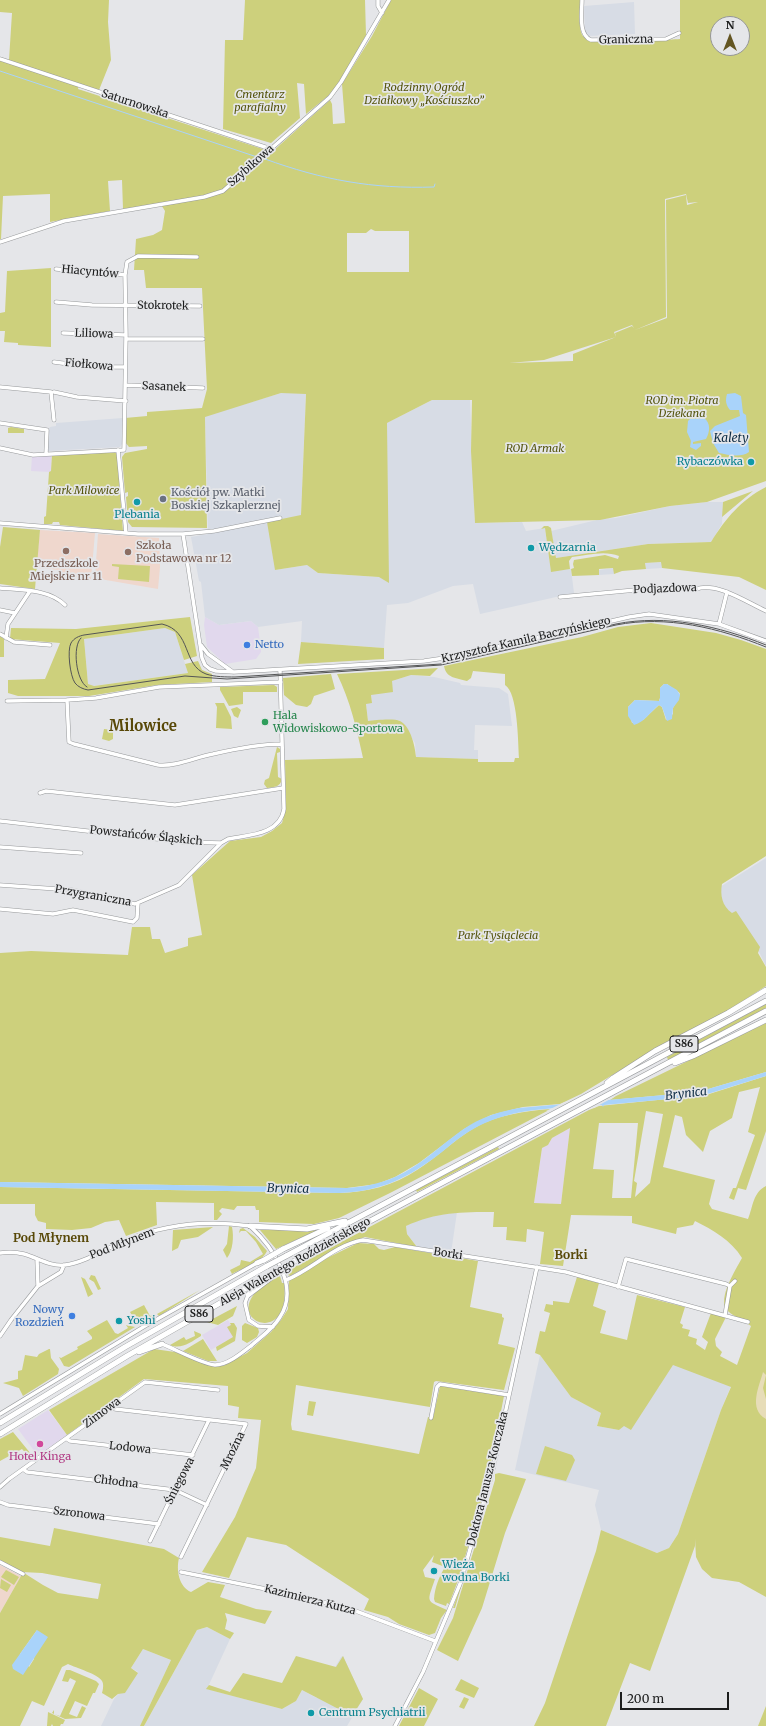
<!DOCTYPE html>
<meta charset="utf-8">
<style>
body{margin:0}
#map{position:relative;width:766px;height:1726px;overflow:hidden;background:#e5e6e9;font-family:Merriweather,serif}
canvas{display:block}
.north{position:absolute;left:710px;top:16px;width:40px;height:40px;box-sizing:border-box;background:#e5e6e9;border:1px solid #959697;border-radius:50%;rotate:0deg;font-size:11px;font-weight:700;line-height:16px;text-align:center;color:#1c1d1d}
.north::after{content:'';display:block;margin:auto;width:14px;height:18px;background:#635522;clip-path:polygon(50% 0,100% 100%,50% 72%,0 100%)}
.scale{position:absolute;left:620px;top:1692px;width:109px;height:18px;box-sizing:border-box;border:2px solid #1c1d1d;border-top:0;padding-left:5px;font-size:12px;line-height:14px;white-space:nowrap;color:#1c1d1d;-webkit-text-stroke:3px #e5e6e9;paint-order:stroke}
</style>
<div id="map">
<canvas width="766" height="1726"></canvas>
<div class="north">N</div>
<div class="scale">200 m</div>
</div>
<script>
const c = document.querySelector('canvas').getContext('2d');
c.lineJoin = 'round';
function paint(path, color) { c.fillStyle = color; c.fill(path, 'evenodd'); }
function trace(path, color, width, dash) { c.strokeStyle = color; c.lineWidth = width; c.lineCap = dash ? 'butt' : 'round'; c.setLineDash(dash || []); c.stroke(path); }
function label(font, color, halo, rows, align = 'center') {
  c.font = font + ' Merriweather,serif'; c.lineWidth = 3.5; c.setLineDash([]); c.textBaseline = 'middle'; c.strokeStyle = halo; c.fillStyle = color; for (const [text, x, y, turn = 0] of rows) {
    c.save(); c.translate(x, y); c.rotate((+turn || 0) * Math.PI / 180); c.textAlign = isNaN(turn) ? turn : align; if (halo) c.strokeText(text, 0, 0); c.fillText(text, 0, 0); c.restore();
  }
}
paint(new Path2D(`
 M52,455L51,472L31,471L32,456Z
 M205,617L219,625L251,621L258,627L261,649V652L256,659L225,664L207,647L204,625Z
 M570,1128L561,1204L534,1203L542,1148L548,1145L552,1138Z
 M228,1320L231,1325L233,1337L211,1350L202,1335Z
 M48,1410L67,1435L41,1453L35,1452L18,1429Z`), '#e1d8ed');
paint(new Path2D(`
 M634,2L635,34L588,36L585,33L584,6Z
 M281,393H306L301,515L275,570L307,565L318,573L379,577L387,423L432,400H470L475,523L522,522L526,531L545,528L551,571L571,569L574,593L480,614L473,584L453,586L408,603L387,605L384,648L301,642L302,621L258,627L251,621L219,625L205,617L201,582L199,581L191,537L208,534L205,416Z
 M123,418L122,444L120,447L48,451V430L50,427L56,426V423Z
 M707,502H723L722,524L711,542L648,544L556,558L551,531L601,519L616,518L670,506Z
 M662,562V568L646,569L645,563Z
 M614,568V574L599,575L598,570Z
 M165,628L175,632L188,673L93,686L88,684L84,639Z
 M411,675L434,677L460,683L461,685L499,688L508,694L512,726L475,725L474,750H478V759L416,757L415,743L399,720L368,721L366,703L372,702L371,694L392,681Z
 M766,858V966L749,932L737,924L712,892Z
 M457,1212L451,1253L417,1247L407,1234L406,1226L416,1221L436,1215Z
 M540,1355L571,1397L601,1413L597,1426L619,1430L659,1387L661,1382L673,1364L731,1386L721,1410L678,1534L669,1548L657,1553L601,1530L595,1505L599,1490L515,1470Z
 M207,1627L230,1639L207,1689L282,1709L296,1701L302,1690L317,1698L341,1657L343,1656L363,1699L347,1726H144L197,1630Z
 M143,1649L171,1660L140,1726H101L114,1699L138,1672L131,1668Z`), '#d7dce5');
paint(new Path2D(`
 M40,530L95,533L91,579L67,576L59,570L36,568Z
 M98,534L159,538L160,567L158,589L100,579L95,575Z
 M0,1565L21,1576L0,1613Z`), '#efd7cd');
paint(new Path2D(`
 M0,0H109L108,22L111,60L99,90L79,84L78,89L272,152L330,100L332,104L333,124L345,123L342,84L372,36L391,0H580C580,8 578,30 583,36C593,49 662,40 680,39V0H766V481L707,502L670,506L600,520L475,523L471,451L472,400H432L387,423L389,583L379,577L318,573L307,565L275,570L267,522L301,515L306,394L281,393L205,417L207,528L132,527L128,522L126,497L128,496V492L125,493L122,457L125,453L147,449V446L129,447L125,442V418L147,416V412L202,408L207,389L202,288H146L144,270H134L136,239L153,235L162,230L165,211L160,203L123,209L122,180L108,181L110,211L50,222V194L3,196L1,239H0V57L9,60L12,13L0,12ZM718,24H742V48H718ZM686,194L688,203L698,202L687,205L686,195L666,200L667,318L635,330L666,317L665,199ZM371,229L375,231H409V272H347V233H366ZM632,325L634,328L632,326L615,333L616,337L573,354V361L509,363L544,360L616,337L614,332Z
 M245,0H365L366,35L340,82L328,96L306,114L304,84L297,83L300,118L271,143L223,129L225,40H243Z
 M51,268V347L18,345V343L4,342L5,331H0V313L5,312L7,271Z
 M11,427L24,429V433H8V428Z
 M114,451L117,454L123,531L60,525L59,522H53L52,524H44V517L46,516L49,472L51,471L52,455Z
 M766,487V590L739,577L662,568L661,562L645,563L646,569L622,571L614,574L613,568L599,569V575L572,576L571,569L574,568L573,564L574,560L605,555L618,559L619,556C605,550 587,555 572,557L569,561L570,569L551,572L545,528L541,529L544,526H548L551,528L556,558L648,544L711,542C726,518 741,500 766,487Z
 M753,491L722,517L723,502Z
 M3,527L40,530L35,589L0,584V547Z
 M112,564L150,566L149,582L118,579L119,567L112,566Z
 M190,617L197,656L184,660L175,632L165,628L84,639L88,684L94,686L188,673L185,664L198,661L202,670L212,674V682L157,685L89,696H18L8,693V680L45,679L60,643L10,639L11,628L76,629Z
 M651,623L716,633L741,640L766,649V856L722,884C720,895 722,906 732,913L736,911L760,947L758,953L766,967V986L729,1010L657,1048L581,1094L560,1104L523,1107L491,1115L464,1129L419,1163L395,1177L377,1184L347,1188L0,1182V953L31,951L128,955L132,927H150L152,939H160L165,953L188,946V938L202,935L192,875L230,841L261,837L272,831L282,823L286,809L285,760L363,758C357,730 350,700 337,674L438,668L430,676L411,675L392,681L393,692L371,695L372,703L366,704L368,721C375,720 394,718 400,721C411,727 415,746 416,757L478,759V762H514L515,758H519C518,742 518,693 505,685V674L473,671L471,678L467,681C456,678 446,678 444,666L582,637L618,627ZM664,684H667C683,697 683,688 673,708V714L666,720L662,707L659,705L643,720L632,723L628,707L635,700L659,701L660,698V688Z
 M0,636L4,639V657H0Z
 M301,642L384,648V659L298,664Z
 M331,674L335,689L314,696L311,704L307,707L296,705L284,695L283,678Z
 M274,685L277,687V692H243V704L229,706L220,690V687Z
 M215,703H224L231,717L232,729L216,728L217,707Z
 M237,707L241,710L238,718L234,716L231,709Z
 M104,729L113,730V739L109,741L102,739Z
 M277,747L280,749V752L277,753L278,777L282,779C280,787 275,787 267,788L264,784L265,780L269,778Z
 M766,1004V1008L668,1060L667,1057Z
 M766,1023V1072L698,1092L610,1100L616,1096Z
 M766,1076V1131L746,1190L738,1188L734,1200L729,1198L733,1188H736L755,1135L748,1132L760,1087L739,1092L732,1118L710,1131L703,1152L686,1135L682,1117L675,1115L663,1167L715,1180L709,1204L712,1209L748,1219C753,1207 753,1192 766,1186V1597L739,1582L712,1578L702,1569L696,1557L695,1539V1546L650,1671L630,1663L606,1726H534L545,1703L596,1551L601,1530L657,1553L669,1548L678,1534L721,1410L731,1387L673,1365L631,1430L624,1426L619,1430L597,1426L601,1413L571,1397L540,1355L535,1353L540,1331L545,1332L550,1313L544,1311L546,1304L553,1305V1301L569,1303L577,1277L599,1283L593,1306L606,1311L600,1333L627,1340L637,1295L685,1307L680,1323L683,1325L682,1328L690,1330L688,1336L697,1339L696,1344L705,1350L708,1342L702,1337L711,1313L726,1317L715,1339L716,1346L722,1352L720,1356L737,1365L751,1326C745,1322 730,1314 727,1310C717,1299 736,1269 742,1258C731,1240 713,1230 695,1221L693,1225L677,1228L676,1234L632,1223V1216L571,1215L563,1266L540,1264L544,1232L527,1229L526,1242L506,1240L507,1227H493L494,1212C462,1212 436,1212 406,1226L407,1234L417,1247L365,1237L350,1242L290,1276L288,1275L287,1271L589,1110L599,1106L706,1095ZM646,1111L663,1114L650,1183L635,1197L637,1183L634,1181ZM599,1123H638L631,1198H612L614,1170L593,1169ZM570,1128L561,1204L534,1203L542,1148L548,1145L552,1138Z
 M551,1109L390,1193L339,1218L314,1224L259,1222V1210H256L255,1206H237L234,1210L222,1208L219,1211L222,1214L217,1220H214V1203L156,1202L157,1225L126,1236L119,1220L105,1222L91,1228L72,1230L46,1229V1223L38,1221L35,1215V1204H0V1187L339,1193C367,1192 393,1186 417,1170C437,1157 454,1140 474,1128C497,1115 524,1111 551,1109Z
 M498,1147L499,1149L417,1192L416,1190Z
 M229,1226L232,1227C234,1236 233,1251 227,1258L223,1250L227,1244Z
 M213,1227L198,1237L181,1240L178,1248L172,1251L173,1230Z
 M243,1228L255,1237L267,1251C262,1262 243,1268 232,1274L230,1270L240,1265L241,1260L250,1262L263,1254L256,1242L246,1231H241L239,1233L240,1229Z
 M260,1230H318L276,1249Z
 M358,1243L374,1244L379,1249L384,1250L395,1247L478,1261L470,1307L502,1314V1317L504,1318L498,1344L515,1348L504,1390L436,1381L434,1382L430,1407L296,1385L291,1424L292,1430L419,1454L428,1417L433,1418L440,1386L504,1396L488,1477L459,1578L449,1604L447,1603L446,1606L435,1602L434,1599C435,1587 439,1577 445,1567L432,1562L434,1555L423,1570L425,1577L435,1579C427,1603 425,1600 447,1610L441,1618L435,1633L429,1635L399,1624L388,1617L364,1610L369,1599L286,1545L247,1537L229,1578L202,1572L235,1517L256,1468L261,1420L238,1418L239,1407L228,1405V1386L144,1379L67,1435L49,1410L154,1349L175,1352L213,1366H223L247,1353L271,1332L281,1320L288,1309L289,1281L323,1260Z
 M91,1275L95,1276L101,1289L98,1290L94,1282L89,1279Z
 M280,1276L282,1283H284C293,1357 203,1312 280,1276Z
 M81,1277L85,1279L93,1294L88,1297Z
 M200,1290L159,1316L157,1314Z
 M144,1305L150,1316L153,1315L154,1317C147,1321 140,1327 133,1322L135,1320L130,1312Z
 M237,1306L233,1316L218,1325L207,1322Z
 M107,1320L115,1333L118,1334L128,1328L126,1325L135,1327L69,1367L64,1366L59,1357L61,1358L78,1349L77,1347L92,1339V1337L87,1331Z
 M230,1323H234L237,1328L235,1341L217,1351L216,1347L233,1337L227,1327L231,1325Z
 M245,1323L258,1328L259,1332L257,1337L247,1343L242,1340V1326Z
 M194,1331L201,1334V1336C191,1342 181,1350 170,1345L184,1337L186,1340L195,1336Z
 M203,1339L217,1361H208L183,1351Z
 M49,1349H50L51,1358L59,1369L58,1374L23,1396L19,1388L3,1383L18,1379V1371L22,1370L25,1355L37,1357L39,1354Z
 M309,1401L316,1402L313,1416L307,1415Z
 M13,1432L31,1454V1459L22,1449L0,1461V1439Z
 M545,1446L572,1455L575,1460L566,1481L536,1474Z
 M499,1473L526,1479L505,1533L482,1608L458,1661L437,1650L453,1618L495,1480V1474Z
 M493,1479V1480L490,1487L455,1608H453L461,1585L492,1481Z
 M54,1528L164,1549L179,1558C176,1570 179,1587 191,1592L208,1582L225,1585L220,1597L256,1609L272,1611L265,1624L225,1613L227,1620L225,1629L234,1633L230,1639L207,1627L197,1630L144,1726H140L171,1660L143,1649L131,1668L138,1673L125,1693L118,1694L112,1699L102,1693C103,1690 104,1684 102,1681C98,1674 76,1668 68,1664L62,1667L44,1706L32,1701L20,1726H0V1613L21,1576L24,1573L43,1585L58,1593L98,1599L101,1584L42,1573L22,1572L0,1560V1537L50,1546ZM37,1630L34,1659L29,1667L20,1654Z
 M6,1570L19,1577L14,1585L1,1577Z
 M1,1579L11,1585L7,1592L0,1588Z
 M296,1656L336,1667L343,1656L363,1699L352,1716L302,1690L296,1701L282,1709L206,1689L209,1685L230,1692L243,1673L282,1683Z
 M66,1670H70L96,1681L99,1684L95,1693H93L87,1706L75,1701L69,1714L77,1717L82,1706L86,1708L81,1718L65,1719L52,1713L54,1710V1714L60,1716L76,1681L70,1678L68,1682L62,1681Z
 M461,1679L479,1688L474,1698L455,1690Z
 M419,1688L438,1699L424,1726H399Z
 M464,1697L469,1699L464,1709L459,1707Z
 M766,1706V1726H758Z
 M48,1712L65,1720L63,1724H61L60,1726H53L52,1724L51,1726H47Z`), '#cdd07c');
paint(new Path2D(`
 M763,1372L766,1375L763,1388L766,1399V1419C748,1409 759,1387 763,1372Z`), '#e7ddb8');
paint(new Path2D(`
 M735,393L741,396L743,413L746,415L749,452C741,458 728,455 719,453L713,443L710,431L715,426L740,416L739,410H730C726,405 725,401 727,394Z
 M704,418C711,423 710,432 706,439L693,442V444L701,443V446L696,450L690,447L691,441L687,432L688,421L690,419Z
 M664,684H667L677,690L680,695L679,700L673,708L672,719L667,721L662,707L659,705C650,712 645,722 634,725L628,716V707L635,700L659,701L660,698V688Z
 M766,1072V1076L701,1096L604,1105L603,1107L602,1105C563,1108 521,1107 485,1123C469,1130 455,1141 442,1152C408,1178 383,1191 339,1193L0,1187V1182L347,1188C363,1187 379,1184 395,1177C423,1165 444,1141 470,1125C485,1116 502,1111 519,1108L698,1092Z
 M37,1630L48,1637L23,1675L13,1669L12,1665Z`), '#a9d3fa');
paint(new Path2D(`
 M614,1097L594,1108L546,1111L565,1102Z`), '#e5e6e9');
trace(new Path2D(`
 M0,71L257,157
 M265,159C323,180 372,189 434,187L435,184`), '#a9d3fa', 1);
const minor = new Path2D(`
 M378,0V6L382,13
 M582,0C582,12 578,35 591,40L666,39L679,33
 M0,59L271,149
 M0,242L64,221L204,197L223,191L330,97L341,82L389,0
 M56,269L125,275
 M56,302L92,305L200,306
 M63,333L126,335
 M126,339H203
 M54,362L92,367H124
 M125,385L203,388
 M0,387L51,392L54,420
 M54,392L77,397L126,401
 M0,423L47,430L46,454
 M0,448L33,455L124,450L126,335L125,275L127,262L138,256L197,257
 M118,450L126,533
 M0,523L138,534H183L214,531L280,518
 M183,534L202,658L205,665L210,669L216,671L234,672L424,661L458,656L629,617L649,614L719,624L766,641
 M0,588C21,590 49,589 65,605
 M560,597L657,588L696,589C718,582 746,602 766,611
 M0,610L15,613
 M719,624L727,592
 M0,634L14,642L50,645
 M6,638L8,624L30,591
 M201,645L208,654L233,672
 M281,682L159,687L96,698L67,700L69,742L74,744L158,765C176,767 196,757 213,754C235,749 259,744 281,744
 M7,701L67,700
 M40,793L46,791L175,805L283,788
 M0,821L183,842L221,843L228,839C248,835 280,835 284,809L280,670
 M0,847L81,853
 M0,885L72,890L135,904L179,885L221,843
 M0,909L53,914L73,910L133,922L137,918L138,903
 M0,1253C8,1252 16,1252 24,1254C38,1258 51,1267 65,1265C84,1263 107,1248 124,1241C165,1224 208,1220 250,1226C273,1247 300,1287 280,1317C273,1329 262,1336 252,1345C243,1352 228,1365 215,1365C202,1364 175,1349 162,1344
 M37,1259L38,1286
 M286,1280C312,1270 334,1245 363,1240L566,1272L748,1322
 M618,1287L626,1259L726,1284L730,1286
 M248,1295L245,1303L249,1320L258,1326L273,1327
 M725,1315L730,1286L735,1281
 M0,1336L11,1320L38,1286L61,1272L64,1265
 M112,1406L115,1409L246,1424L181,1557
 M0,1414L145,1326L257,1263
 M431,1418L437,1387L440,1384L509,1395
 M67,1439L70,1441L193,1455
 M23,1469L27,1472L175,1490L207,1505
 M0,1487L9,1479L145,1382L218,1390
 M0,1502L8,1505L159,1524
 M150,1541L209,1420
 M0,1562L23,1574
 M181,1572L291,1594L353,1610L435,1641
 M395,1726L423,1672L460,1584L493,1469L537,1267`);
const highway = new Path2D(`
 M675,1063L693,1056L766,1020
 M607,1083L613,1078L655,1051L728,1013L766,990
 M250,1226L307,1229L345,1221
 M283,1249L328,1228
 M286,1256L766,1001
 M257,1263L264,1260
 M291,1263L766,1011
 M248,1295L273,1276
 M139,1352L162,1344
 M0,1423L125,1347L267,1266
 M0,1434L127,1356L271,1274`);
trace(minor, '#97999b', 4.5);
trace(highway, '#97999b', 6);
trace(minor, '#fff', 3.5);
trace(highway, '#fff', 5);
trace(new Path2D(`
 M81,638C72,646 76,681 87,687
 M766,645C719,626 666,614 616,624L441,664L235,677C226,677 215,677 206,674C182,665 192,631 162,624L84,635C79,636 74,638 71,643C67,650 70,676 75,683C78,687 83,689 88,690L185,676L227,679L441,665L616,625C667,615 719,628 766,647`), '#545556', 1);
const highwayBridge = new Path2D(`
 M264,1260L283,1249
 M267,1266L286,1256
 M271,1274L291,1263`);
trace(highwayBridge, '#97999b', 6, []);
trace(highwayBridge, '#fff', 5);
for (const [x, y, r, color] of [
 [751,462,4,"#0f9aa8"],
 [163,499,4,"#6b7280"],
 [137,502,4,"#0f9aa8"],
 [531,548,4,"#0f9aa8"],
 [66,551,4,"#8d6e63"],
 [128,552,4,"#8d6e63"],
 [247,645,4,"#3f7fe0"],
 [265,722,4,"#2e9e5b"],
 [72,1316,4,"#3f7fe0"],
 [119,1321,4,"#0f9aa8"],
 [40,1444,4,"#d1479c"],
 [434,1571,4,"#0f9aa8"],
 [311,1713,4,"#0f9aa8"]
]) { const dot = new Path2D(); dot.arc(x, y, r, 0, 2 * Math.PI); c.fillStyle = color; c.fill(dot); trace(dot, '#e5e6e9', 1.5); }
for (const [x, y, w] of [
 [684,1044,28],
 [199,1314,28]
]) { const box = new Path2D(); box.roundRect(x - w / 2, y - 8, w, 16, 3); c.fillStyle = '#e5e6e9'; c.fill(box); trace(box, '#1c1d1d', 1); }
label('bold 10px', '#1c1d1d', null, [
 ["S86",684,1044],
 ["S86",199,1314]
]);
label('11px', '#1c1d1d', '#e5e6e9', [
 ["Graniczna",626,40,-1],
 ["Saturnowska",135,104,18],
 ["Szybikowa",251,166,-41],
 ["Hiacyntów",90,272,5],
 ["Stokrotek",163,306,1],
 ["Liliowa",94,334,2],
 ["Fiołkowa",89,365,5],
 ["Sasanek",164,387,2],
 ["Podjazdowa",665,589,-2],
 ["Krzysztofa Kamila Baczyńskiego",526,640,-13],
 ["Powstańców Śląskich",146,836,6],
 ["Przygraniczna",93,896,10],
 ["Pod Młynem",122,1244,-21],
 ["Borki",448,1254,9],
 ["Aleja Walentego Roździeńskiego",295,1262,-29],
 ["Zimowa",102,1413,-36],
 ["Lodowa",130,1448,6],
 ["Mroźna",233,1451,-64],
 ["Doktora Janusza Korczaka",488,1479,-76],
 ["Śniegowa",180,1481,-63],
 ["Chłodna",116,1482,7],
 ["Szronowa",79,1514,7],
 ["Kazimierza Kutza",310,1600,14]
]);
label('italic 11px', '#54540b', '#e5e6e9', [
 ["Rodzinny Ogród",424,88],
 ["Działkowy „Kościuszko”",424,101],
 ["Cmentarz",260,95],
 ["parafialny",260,108],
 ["ROD im. Piotra",682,401],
 ["Dziekana",682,414],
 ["ROD Armak",535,449],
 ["Park Milowice",84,491],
 ["Park Tysiąclecia",498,936]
]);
label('11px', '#0d838f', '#e5e6e9', [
 ["Rybaczówka",743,462,"right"],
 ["Plebania",137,515,"center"],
 ["Wędzarnia",539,548],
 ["Yoshi",127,1321],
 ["Wieża",442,1565],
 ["wodna Borki",442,1578],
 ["Centrum Psychiatrii",319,1713]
], 'left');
label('11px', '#5b616d', '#e5e6e9', [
 ["Kościół pw. Matki",171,493],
 ["Boskiej Szkaplerznej",171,506]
], 'left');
label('11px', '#785e54', '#e5e6e9', [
 ["Szkoła",136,546],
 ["Podstawowa nr 12",136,559],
 ["Przedszkole",66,564,"center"],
 ["Miejskie nr 11",66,577,"center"]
], 'left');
label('11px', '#366cbe', '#e5e6e9', [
 ["Netto",255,645],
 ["Nowy",64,1310,"right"],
 ["Rozdzień",64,1323,"right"]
], 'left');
label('11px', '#27864d', '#e5e6e9', [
 ["Hala",273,716],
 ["Widowiskowo-Sportowa",273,729]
], 'left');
label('11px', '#b23c85', '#e5e6e9', [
 ["Hotel Kinga",40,1457]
]);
label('italic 12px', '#0d2c45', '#e5e6e9', [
 ["Kalety",731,439],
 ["Brynica",686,1094,-7],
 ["Brynica",288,1189,1]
]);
label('bold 12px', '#584807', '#e5e6e9', [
 ["Pod Młynem",51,1239],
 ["Borki",571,1256]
]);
label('bold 15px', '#584807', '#e5e6e9', [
 ["Milowice",143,727]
]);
</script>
